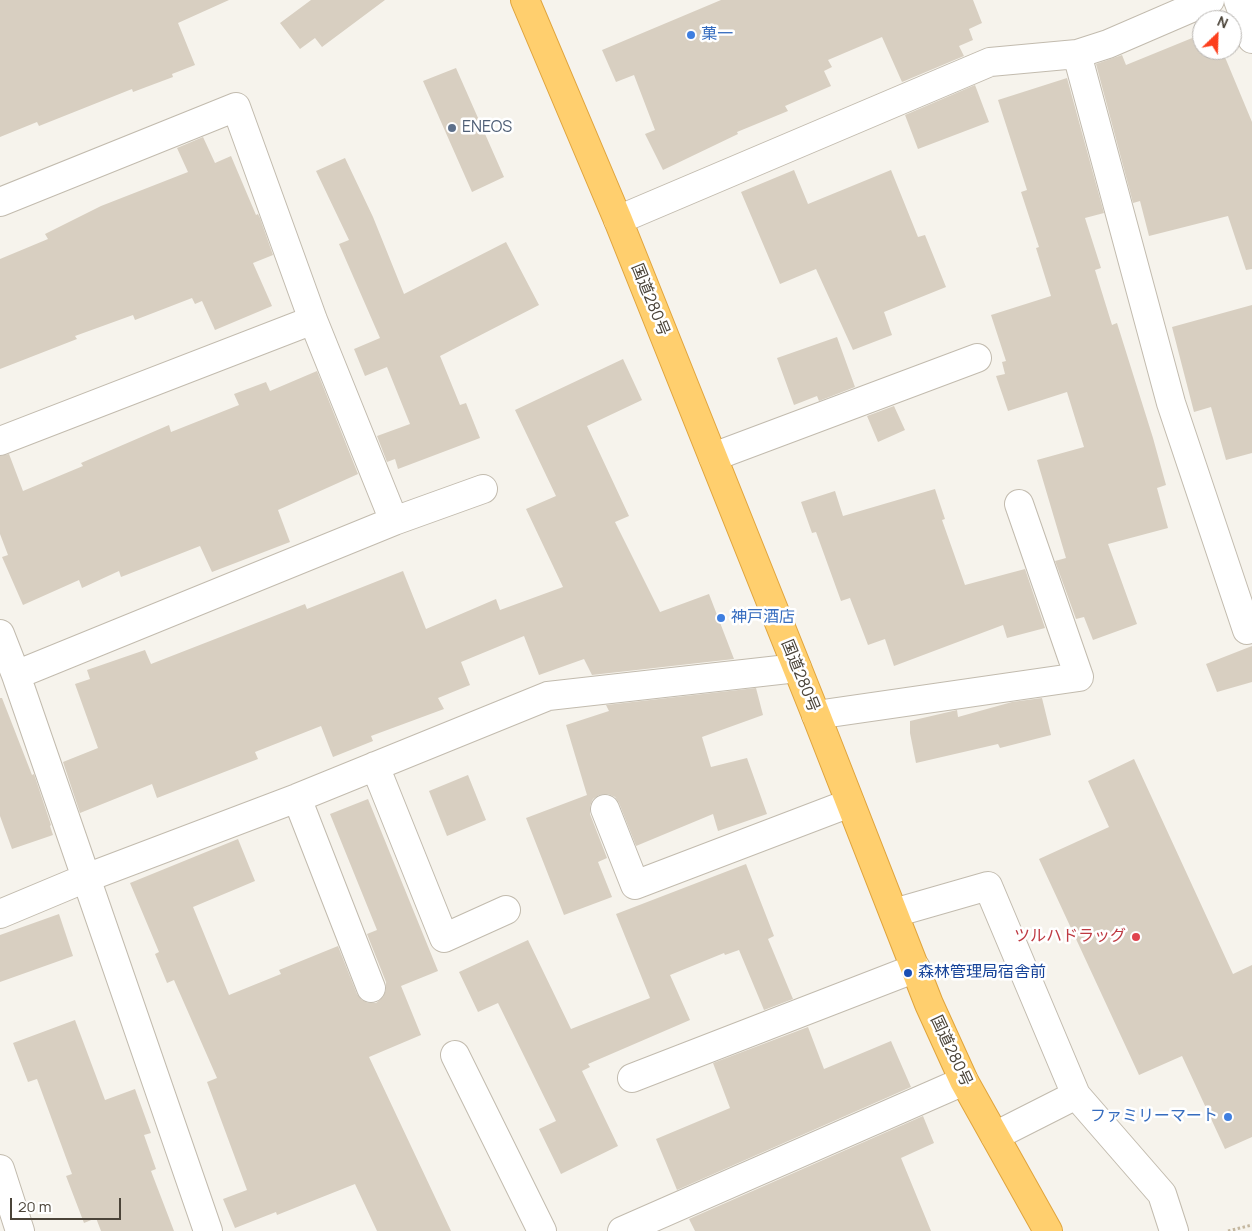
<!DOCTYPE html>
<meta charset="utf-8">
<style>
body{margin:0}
#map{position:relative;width:1252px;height:1231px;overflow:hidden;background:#f6f3ec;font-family:Manrope,sans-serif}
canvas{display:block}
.north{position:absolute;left:1192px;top:10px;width:50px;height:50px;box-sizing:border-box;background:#fff;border:1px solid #b7b4b0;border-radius:50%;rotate:24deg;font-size:14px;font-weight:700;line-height:20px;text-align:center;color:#4b4439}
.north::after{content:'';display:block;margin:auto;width:18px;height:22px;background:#fc3f1d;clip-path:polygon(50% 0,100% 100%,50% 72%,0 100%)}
.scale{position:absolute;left:10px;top:1198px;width:111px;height:22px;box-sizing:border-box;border:2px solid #4b4439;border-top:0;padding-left:6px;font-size:15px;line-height:18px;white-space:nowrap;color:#4b4439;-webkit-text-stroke:4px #fff;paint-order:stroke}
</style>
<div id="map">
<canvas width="1252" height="1231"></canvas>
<div class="north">N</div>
<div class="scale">20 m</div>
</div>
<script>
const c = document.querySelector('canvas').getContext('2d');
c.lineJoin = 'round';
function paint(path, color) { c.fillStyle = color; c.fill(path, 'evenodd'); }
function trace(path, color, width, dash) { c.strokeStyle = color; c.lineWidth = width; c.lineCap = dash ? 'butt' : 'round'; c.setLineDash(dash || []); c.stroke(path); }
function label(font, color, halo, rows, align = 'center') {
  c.font = font + ' Manrope,"Noto Sans JP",sans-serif'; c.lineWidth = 5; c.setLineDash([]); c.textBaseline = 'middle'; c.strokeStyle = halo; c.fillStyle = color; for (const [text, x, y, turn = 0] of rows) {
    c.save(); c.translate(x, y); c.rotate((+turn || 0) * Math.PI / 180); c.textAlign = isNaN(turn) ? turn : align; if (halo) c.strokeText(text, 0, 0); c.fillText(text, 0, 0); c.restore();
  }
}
paint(new Path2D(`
 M0,0H229L178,23L195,65L172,74L173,77L133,92L132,89L39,126L37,122L0,137Z
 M311,0H385L322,47L315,38L300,49L280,23Z
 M721,0H973L982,23L969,29L973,40L959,46L964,56L902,82L882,37L828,60L832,67L824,71L831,86L785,106L788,111L737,132L738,134L663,170L645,134L655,130L634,75L616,82L602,50Z
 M1202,34V50H1222L1252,122V269L1246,270L1228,216L1149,236L1140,201L1133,203L1096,64L1122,55L1126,65Z
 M456,68L504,177L472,192L423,81Z
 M1067,78L1104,213L1085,218L1101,268L1095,270L1112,325L1117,323L1153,438L1166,485L1157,488L1168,528L1108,544L1137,624L1093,640L1084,617L1076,619L1055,561L1066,558L1037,460L1084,447L1067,392L1008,411L996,376L1005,374L1002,362L1006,361L991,315L1051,296L1036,248L1039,247L1021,192L1027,190L998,100Z
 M975,85L989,122L918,149L905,115Z
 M203,137L215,163L231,156L256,215L258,214L260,218L273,255L253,263L272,306L215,330L202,301L195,304L192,298L135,320L133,315L75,336L77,339L0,369V259L48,239L45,234L101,206L188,172L177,148Z
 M345,158L373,217L404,294L506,242L539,305L440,356L460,405L466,403L480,438L398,469L395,459L387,462L377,436L410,424L387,367L365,376L354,349L380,338L339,244L349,240L316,171Z
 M794,170L808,204L891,170L918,237L925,235L946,287L884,312L892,335L853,350L816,269L780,284L741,192Z
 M1252,305V453L1226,460L1211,407L1194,412L1172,327Z
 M837,337L855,387L819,401L817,396L794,405L777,358Z
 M623,359L642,400L587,426L629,516L615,522L660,612L709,594L734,659L592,675L584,659L539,675L524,636L461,662L470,685L438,698L444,709L371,736L373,741L333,757L321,726L255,752L258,759L157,798L152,784L80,813L63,762L98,748L75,684L90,679L87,670L145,650L151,664L305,604L307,609L403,571L426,629L496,599L500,610L563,587L526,509L556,496L515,410Z
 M317,371L358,474L278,510L290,542L212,572L200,546L121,577L119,571L82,588L79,580L23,605L2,557L8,555L0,534V456L9,454L23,491L83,466L81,463L169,425L171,432L239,405L234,394L266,382L270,391Z
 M894,406L905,430L878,442L867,416Z
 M935,489L945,519L942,520L965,585L1025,569L1045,628L1007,638L1003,625L894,666L885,639L868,645L850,598L841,601L816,532L812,533L801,502L835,491L843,516Z
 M1252,646V682L1217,692L1206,664Z
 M756,688L763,715L702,737L711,767L747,758L767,814L718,831L713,814L636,846L619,803L615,797L608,794L599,795L593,799L590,806V814L607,858L598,862L612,897L564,915L526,818L587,795L566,725L609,711L606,705Z
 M0,698H2L32,775L34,774L51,825L50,826L53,835L12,849L0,816Z
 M1042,698L1051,735L1000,748L998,744L916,763L910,733V721L957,710L958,717L1012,702Z
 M1134,759L1233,974L1252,965V1137L1225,1149L1182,1056L1139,1075L1039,859L1109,827L1088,781Z
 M468,775L486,820L447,836L429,791Z
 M368,799L438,971L401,986L421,1035L369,1057L451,1231H377L355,1184L277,1215L276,1212L235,1228L223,1199L247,1190L207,1082L217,1078L174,980L167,983L155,954L159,952L130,883L238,839L255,881L193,907L229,995L281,974L279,970L338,946L357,994L362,1000L368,1003H376L383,997L386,990V982L367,934L377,930L330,814Z
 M746,864L774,936L768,939L793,999L764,1010L739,950L725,955L724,953L670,975L690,1020L588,1064L590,1067L582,1071L618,1146L561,1174L539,1129L556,1121L498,1003L478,1012L459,972L528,940L571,1029L650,998L616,914Z
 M59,914L73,956L0,982V935Z
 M75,1020L105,1100L135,1089L151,1133L144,1135L156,1169L151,1171L174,1231H101L96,1218L84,1223L66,1176L72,1174L37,1079L28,1082L13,1043Z
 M808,1027L824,1069L891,1041L911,1087L677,1190L656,1139L730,1108L713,1063Z
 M923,1116L934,1143L901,1158L931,1231H695L689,1219Z`), '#d8cfc1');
const minor = new Path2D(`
 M1238,0L1252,39
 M1077,54L1171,403L1247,630
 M0,202L236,107L313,320L394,521L16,675
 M618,220L990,62L1077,54L1108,44L1210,0
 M0,441L313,320
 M713,457L977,358
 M394,521L483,489
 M0,634L16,675L208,1231
 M816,715L1079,677L1019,504
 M375,766L444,938L506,910
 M297,798L371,988
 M605,809L635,885L850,803
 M894,913L988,886L1076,1095L1162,1194L1174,1231
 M0,914L86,878L297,798L548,696L797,668
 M455,1055L542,1231
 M632,1078L916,968
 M995,1136L1076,1095
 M0,1169L20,1231
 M622,1231L964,1081`);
const highway = new Path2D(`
 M525,0L618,220L816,715L929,1004L964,1081L1048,1231`);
trace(minor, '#c2bbae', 30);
trace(highway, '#e0a43c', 30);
trace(new Path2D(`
 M1228,1231L1252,1225`), '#c4b79f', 3, [2.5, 2.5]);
trace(minor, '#fff', 28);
trace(highway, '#ffcf6e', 28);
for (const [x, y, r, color] of [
 [691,35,5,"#3f7fe0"],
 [452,128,5,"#5c6f8a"],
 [721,618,5,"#3f7fe0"],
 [1136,937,5,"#e0444e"],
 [908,973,5,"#1a4fb4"],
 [1228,1117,5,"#3f7fe0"]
]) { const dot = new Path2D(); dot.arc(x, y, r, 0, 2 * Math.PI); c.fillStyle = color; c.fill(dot); trace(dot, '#fff', 2); }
label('16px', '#366cbe', '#fff', [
 ["菓一",701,35],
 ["神戸酒店",731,618],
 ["ファミリーマート",1218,1117,"right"]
], 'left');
label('16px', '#4e5e75', '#fff', [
 ["ENEOS",462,128]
], 'left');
label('16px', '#4b4439', '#fff', [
 ["国道280号",650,300,68],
 ["国道280号",800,676,68],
 ["国道280号",951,1051,65]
]);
label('16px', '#be3a42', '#fff', [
 ["ツルハドラッグ",1126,937]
], 'right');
label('16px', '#164399', '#fff', [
 ["森林管理局宿舎前",918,973]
], 'left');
</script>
